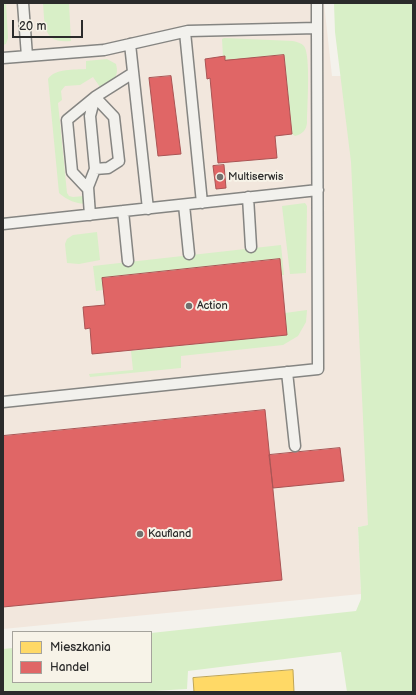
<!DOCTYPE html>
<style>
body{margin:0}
#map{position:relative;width:416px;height:695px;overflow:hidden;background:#f4f2ec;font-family:"Balsamiq Sans",sans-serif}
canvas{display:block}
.frame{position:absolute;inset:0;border:4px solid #2b2b2b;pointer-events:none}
.legend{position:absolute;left:12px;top:631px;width:140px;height:52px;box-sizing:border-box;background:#f7f3e8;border:1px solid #a5a39c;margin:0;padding:5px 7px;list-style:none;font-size:12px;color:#2b2b2b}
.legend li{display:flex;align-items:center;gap:8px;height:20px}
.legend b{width:20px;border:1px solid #a5a39c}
.scale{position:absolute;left:12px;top:20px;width:71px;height:18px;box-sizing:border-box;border:2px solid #2b2b2b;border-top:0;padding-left:5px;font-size:12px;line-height:14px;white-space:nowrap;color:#2b2b2b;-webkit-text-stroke:3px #f7f3e8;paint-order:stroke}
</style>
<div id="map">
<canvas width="416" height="695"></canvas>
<div class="frame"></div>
<ul class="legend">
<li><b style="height:11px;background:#ffd966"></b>Mieszkania</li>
<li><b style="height:11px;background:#e06666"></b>Handel</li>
</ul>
<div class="scale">20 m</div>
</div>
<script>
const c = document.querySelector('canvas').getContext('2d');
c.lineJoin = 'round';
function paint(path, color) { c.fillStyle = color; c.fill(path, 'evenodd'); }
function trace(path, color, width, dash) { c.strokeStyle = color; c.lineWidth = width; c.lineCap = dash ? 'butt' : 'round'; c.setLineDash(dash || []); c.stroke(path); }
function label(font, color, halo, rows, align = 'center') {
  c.font = font + ' "Balsamiq Sans",sans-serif'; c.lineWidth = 4; c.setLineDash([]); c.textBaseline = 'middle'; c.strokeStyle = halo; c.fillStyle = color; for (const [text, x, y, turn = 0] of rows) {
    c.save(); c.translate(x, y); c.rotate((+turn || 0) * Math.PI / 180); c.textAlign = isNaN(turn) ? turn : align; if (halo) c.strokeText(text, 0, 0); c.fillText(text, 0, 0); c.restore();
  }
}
paint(new Path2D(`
 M3,3H324L332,76H413V517L358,527L361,594L3,629Z`), '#f2e7dd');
paint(new Path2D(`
 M3,3H6L8,38L6,44L3,45Z
 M43,3H69L71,41C42,44 45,25 43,3Z
 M334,3H413V692H347L341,652L188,671L187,689L136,692H3V649L13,648V682H151V633L356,611L361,599V594L358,527L368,525L351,162L335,32Z
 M224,38L293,41C297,42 301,43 304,46C311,55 307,109 307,123C306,131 302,134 295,136L292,134L284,55L225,60L223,57L222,39Z
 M107,59L116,64C120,79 111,81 100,87L93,77L80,85L65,86L61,91L62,100L58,103L67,193L69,196L73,197L84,196L87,204C76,204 67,200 59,193L48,79C55,68 75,70 86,69V61Z
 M305,203L307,206L306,273L290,274L282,206Z
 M97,232L100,260L79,264L67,263L65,244L67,239L73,235Z
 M281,245L284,275H281L279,259L102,278L103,290L96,291L93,266Z
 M307,310L306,322L298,336L283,345L181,356V368L90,377L89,374L133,370L131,351L287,335L285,313Z`), '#d8efc7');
const homes = new Path2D(`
 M293,670L294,692H194L193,678Z`);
paint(homes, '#ffd966');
trace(homes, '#bfa554', 1);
const shops = new Path2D(`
 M284,55L292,134L275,136L277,158L218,163L210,78L207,79L205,59L225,56V60Z
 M171,76L181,154L158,156L149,78Z
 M224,165L226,188L216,189L213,166Z
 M280,259L287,335L92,354L90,328L85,329L83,307L105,305L102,278Z
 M265,410L282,580L3,607V436Z
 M340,448L344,481L273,488L269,455Z`);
paint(shops, '#e06666');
trace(shops, '#aa5454', 1);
const service = new Path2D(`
 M23,3L27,56
 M185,32L202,203
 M130,44L148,209
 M3,58L104,50L188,31L317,28V3
 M88,189L72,172L67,120L95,97L114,117L119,161L108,168L95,169
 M248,197L251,247
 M184,205L189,254
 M123,211L128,261
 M90,215L88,187L95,169L90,116L95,97L133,73
 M3,224L318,190
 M287,372L295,446
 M3,402L318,369L317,28`);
trace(service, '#858582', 13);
trace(service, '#f2f1ed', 10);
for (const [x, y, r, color] of [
 [220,177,4,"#71716f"],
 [189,306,4,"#71716f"],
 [140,534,4,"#71716f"]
]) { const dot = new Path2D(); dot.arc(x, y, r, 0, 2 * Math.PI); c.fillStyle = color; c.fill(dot); trace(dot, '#f7f3e8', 1.5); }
label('11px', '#2b2b2b', '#f7f3e8', [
 ["Multiserwis",228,177],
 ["Action",197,306],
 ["Kaufland",148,534]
], 'left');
</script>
